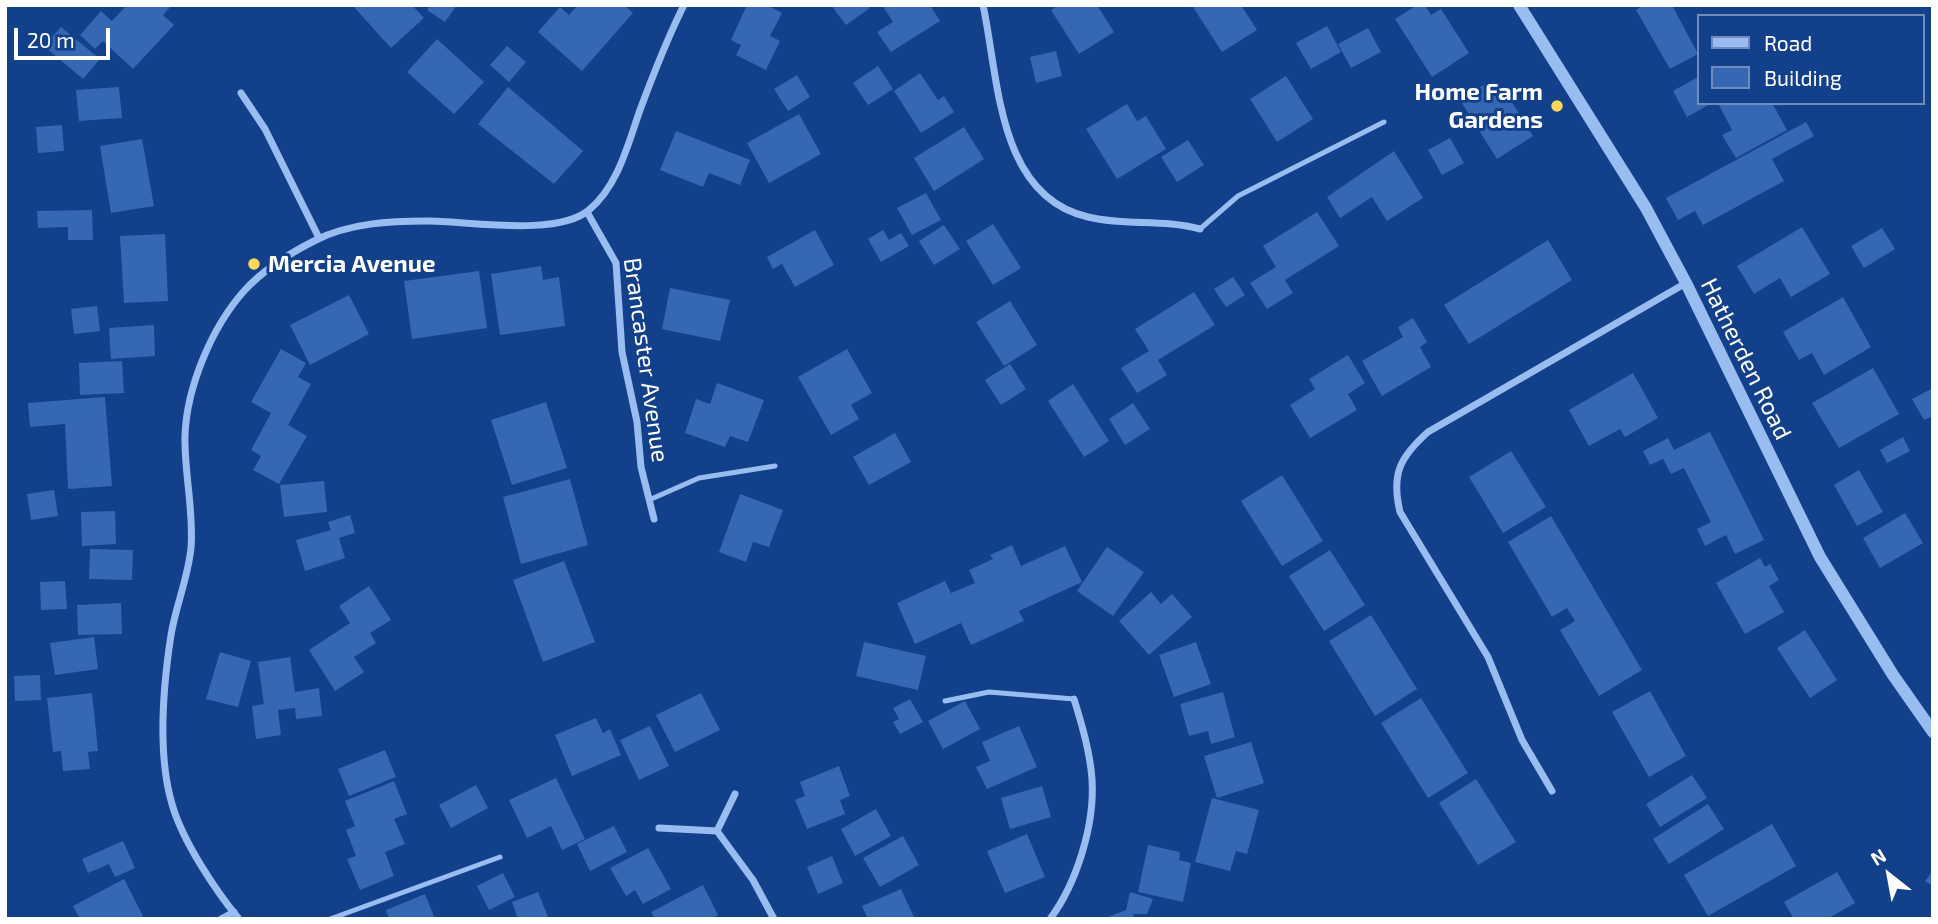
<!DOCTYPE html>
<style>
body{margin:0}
#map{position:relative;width:1938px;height:924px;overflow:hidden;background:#12408b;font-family:"Exo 2",sans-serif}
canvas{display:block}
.frame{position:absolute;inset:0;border:7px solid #fff;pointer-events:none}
.legend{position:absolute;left:1697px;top:14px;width:228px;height:91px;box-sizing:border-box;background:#12408b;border:2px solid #718cb9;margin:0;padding:9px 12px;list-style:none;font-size:21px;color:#fff}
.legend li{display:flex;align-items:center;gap:14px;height:35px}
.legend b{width:35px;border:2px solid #718cb9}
.north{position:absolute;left:1854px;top:840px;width:70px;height:70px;-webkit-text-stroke:5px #12408b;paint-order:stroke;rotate:329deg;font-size:19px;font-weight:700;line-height:28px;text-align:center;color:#fff}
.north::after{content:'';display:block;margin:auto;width:24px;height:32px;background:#fff;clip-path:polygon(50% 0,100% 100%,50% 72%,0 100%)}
.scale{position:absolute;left:14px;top:28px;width:96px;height:32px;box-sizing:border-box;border:4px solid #fff;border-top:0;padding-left:9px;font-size:21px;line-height:24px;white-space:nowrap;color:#fff;-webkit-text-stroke:5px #12408b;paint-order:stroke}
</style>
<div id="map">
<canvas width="1938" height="924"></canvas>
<div class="frame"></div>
<ul class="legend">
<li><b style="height:9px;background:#99bcf1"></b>Road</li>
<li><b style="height:19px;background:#3567b2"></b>Building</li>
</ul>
<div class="north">N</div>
<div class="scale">20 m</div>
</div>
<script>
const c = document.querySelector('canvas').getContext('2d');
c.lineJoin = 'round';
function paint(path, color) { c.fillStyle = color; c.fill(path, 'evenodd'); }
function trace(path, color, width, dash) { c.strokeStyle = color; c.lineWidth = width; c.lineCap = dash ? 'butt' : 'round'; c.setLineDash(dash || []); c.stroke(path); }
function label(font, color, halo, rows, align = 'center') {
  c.font = font + ' "Exo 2",sans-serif'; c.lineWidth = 6; c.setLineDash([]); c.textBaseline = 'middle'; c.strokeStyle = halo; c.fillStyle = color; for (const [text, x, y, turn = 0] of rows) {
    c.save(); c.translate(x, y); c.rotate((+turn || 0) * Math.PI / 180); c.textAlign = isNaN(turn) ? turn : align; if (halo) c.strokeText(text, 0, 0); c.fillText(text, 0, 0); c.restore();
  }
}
paint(new Path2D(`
 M127,5H172L163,15L174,25L133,69L103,41L95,49L80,35L101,11L112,21Z
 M352,5H412L424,18L391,48Z
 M430,5H457L445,22L427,10Z
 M578,5H624L633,13L582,71L538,32L560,7L569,15Z
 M747,5H767L782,13L770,36L780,41L766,70L736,55L741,45L731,40Z
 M831,5H868L870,8L846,25Z
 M882,5H930L940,21L891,52L877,32L893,22Z
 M1059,5H1097L1114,32L1079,54L1051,10Z
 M1197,5H1241L1257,30L1222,52L1193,7Z
 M1417,5H1425L1431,15L1441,9L1469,53L1432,77L1395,19Z
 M1644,5H1672L1698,54L1670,69L1636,10Z
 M1327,26L1341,52L1311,69L1296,43Z
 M61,27L100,59L83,79L44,46Z
 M1368,28L1381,52L1351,68L1338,44Z
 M437,39L484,82L454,114L407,72Z
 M507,46L526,62L509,82L490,65Z
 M1056,51L1062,76L1036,83L1030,57Z
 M878,66L893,89L868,105L853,83Z
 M920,73L938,100L944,96L954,112L921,133L894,91Z
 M797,75L810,97L788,111L774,89Z
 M1286,76L1313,119L1277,142L1250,99Z
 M1698,77V103H1712L1687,117L1673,91Z
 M1488,82L1497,96L1505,91L1533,136L1497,159L1460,100Z
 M119,87L122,118L79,121L76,90Z
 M508,87L583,151L554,184L478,124Z
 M1718,103H1772L1787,130L1736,158L1722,135L1732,130Z
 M1127,104L1137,121L1146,116L1166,149L1117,179L1086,129Z
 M799,114L821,154L769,183L747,143Z
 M1806,122L1814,136L1772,159L1784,181L1703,225L1695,211L1678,220L1666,198Z
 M62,125L64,151L38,153L36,127Z
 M964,127L984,159L934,191L914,158Z
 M676,131L750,160L740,185L709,173L703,187L660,170Z
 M1450,138L1464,163L1442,175L1428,150Z
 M142,139L154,206L111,213L100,146Z
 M1188,140L1204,165L1177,182L1161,157Z
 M1394,151L1423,198L1387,221L1372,197L1340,218L1327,197Z
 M926,193L941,220L912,235L897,208Z
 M92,210L93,240H68V227L38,228L37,211Z
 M1317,212L1339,246L1285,280L1293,293L1267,309L1250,283L1276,267L1263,246Z
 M993,224L1021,268L993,285L966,241Z
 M944,225L960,249L934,265L919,241Z
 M1802,227L1830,274L1791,297L1780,278L1754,294L1737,266Z
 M1882,228L1895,249L1864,268L1851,246Z
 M815,230L834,265L795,287L782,264L773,269L767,257Z
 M883,230L889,240L901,233L909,246L881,262L868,239Z
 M165,234L168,301L124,303L120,236Z
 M1548,240L1572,280L1469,344L1444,305Z
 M541,266L543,280L559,277L565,326L500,335L491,274Z
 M479,271L487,328L412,339L404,281Z
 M1233,277L1245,295L1226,307L1214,289Z
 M670,288L730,300L720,341L662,329Z
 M1194,292L1215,325L1158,360L1167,375L1137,393L1121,368L1149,351L1135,329Z
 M349,295L369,334L310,365L290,325Z
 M1843,297L1871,347L1824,375L1812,353L1799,360L1783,332Z
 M1010,301L1037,345L1004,366L976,322Z
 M97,306L100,331L74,334L71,309Z
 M1413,318L1427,342L1420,347L1431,367L1382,396L1362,361L1403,337L1398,327Z
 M154,325L155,356L111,359L109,328Z
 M281,349L306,363L298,377L311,384L288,425L307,436L279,484L253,470L261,456L251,450L271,413L251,402Z
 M847,349L872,393L851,405L859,419L831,435L798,377Z
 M1348,355L1365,383L1348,394L1357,410L1310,438L1290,405L1315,389L1309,379Z
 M122,361L124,393L80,395L79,363Z
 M1010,364L1026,389L1001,405L985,380Z
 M1873,368L1899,414L1839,448L1812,403Z
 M1633,373L1658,418L1625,437L1620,429L1589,446L1569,410Z
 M717,383L764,400L748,442L730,436L725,447L685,433L696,399L710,404Z
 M1073,384L1109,441L1084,457L1048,401Z
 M1933,388V416L1924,420L1912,399Z
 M105,397L112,486L68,489L65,424L30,427L28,403Z
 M546,402L567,468L512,485L491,420Z
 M1133,403L1150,429L1125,445L1109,419Z
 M1710,432L1764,540L1735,554L1726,535L1705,546L1697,529L1711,522L1684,468L1671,474L1663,459L1650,465L1643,451L1668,438L1674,450Z
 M895,433L911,462L869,485L853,457Z
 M1903,437L1910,451L1887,463L1880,450Z
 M1511,451L1546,507L1503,533L1469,477Z
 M1859,470L1883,512L1857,526L1834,485Z
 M1282,475L1323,541L1282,566L1241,501Z
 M570,479L588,545L521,564L503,497Z
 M324,481L327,512L284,517L280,485Z
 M54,490L58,516L31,520L27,494Z
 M740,494L783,510L769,547L753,542L746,562L719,552Z
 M115,511L116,544L82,546L81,512Z
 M1905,513L1923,543L1880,568L1863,538Z
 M350,515L355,533L339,538L345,558L305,571L296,540L331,530L328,522Z
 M1551,516L1642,670L1599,696L1560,630L1575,621L1567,608L1552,617L1508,542Z
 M1012,545L1021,566L1065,546L1082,582L1019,611L1024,621L971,645L961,623L915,644L897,603L945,581L951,593L975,583L969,570L993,559L990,555Z
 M1107,547L1144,572L1113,616L1077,591Z
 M90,549L133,550L132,580L89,579Z
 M1330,550L1365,605L1324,631L1289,576Z
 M1760,558L1765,567L1770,564L1779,580L1769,586L1784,612L1745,634L1716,583Z
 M564,561L595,642L543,662L513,580Z
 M65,581L67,609L41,610L40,582Z
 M369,586L391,620L370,633L376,643L354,657L364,672L335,691L309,650L350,623L339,606Z
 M1151,592L1161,604L1172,594L1192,617L1149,655L1119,621Z
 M121,603L122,634L78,635L77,605Z
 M1371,615L1417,689L1375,716L1329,641Z
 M1805,630L1837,680L1810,698L1777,648Z
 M94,637L98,669L55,675L50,643Z
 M864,642L926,656L918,690L856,676Z
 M1196,642L1211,684L1174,697L1159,655Z
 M220,652L251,661L238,707L206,699Z
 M290,657L295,692L319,688L322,716L296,719L295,708L278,710L281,735L256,739L252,706L264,704L258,662Z
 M40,675L41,700L15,701L14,676Z
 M1650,691L1686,756L1649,777L1612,712Z
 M1223,692L1235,737L1211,744L1208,731L1189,736L1180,704Z
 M92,693L98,751L88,752L90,769L63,771L61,751L53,752L47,698Z
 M701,693L720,730L675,752L656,715Z
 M1421,698L1468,773L1428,798L1381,723Z
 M910,699L923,722L900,734L893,722L899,719L893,708Z
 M965,701L980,729L943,749L928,721Z
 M596,718L603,733L610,729L621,755L572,776L555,735Z
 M650,726L669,766L639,780L620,740Z
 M1019,726L1037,767L987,789L976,767L990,761L982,742Z
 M1251,742L1264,783L1217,798L1204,756Z
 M385,750L396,777L349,796L338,769Z
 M839,766L850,796L840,800L845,814L807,829L795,800L805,796L800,782Z
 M1692,775L1707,798L1660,827L1646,804Z
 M556,778L585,839L562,850L551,826L527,838L509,800Z
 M1476,779L1516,842L1478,865L1439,803Z
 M394,781L407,814L394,819L405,844L385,852L394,876L360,890L347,859L356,856L346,830L355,826L345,801Z
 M476,785L488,808L451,828L439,805Z
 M1042,786L1051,817L1010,829L1001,798Z
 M1212,798L1259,810L1247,854L1236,851L1230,871L1195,862Z
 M1708,804L1724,829L1669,864L1653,839Z
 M876,809L891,836L855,856L841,829Z
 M1772,824L1796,866L1708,916L1684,875Z
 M614,826L627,852L590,871L577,844Z
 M1027,834L1045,877L1005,893L987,851Z
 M903,836L919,865L880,887L863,858Z
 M123,841L135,868L115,877L109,864L88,873L82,859Z
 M1148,845L1180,852L1179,860L1191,863L1183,902L1138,892Z
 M648,848L671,889L643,904L635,890L626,896L610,868Z
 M832,856L843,883L818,894L807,867Z
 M1933,871V886L1925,881Z
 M1837,872L1855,903L1827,919H1794L1784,902Z
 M503,873L515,897L489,910L477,886Z
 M124,879L143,916L137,919H80L73,906Z
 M703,885L718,915L711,919H655L651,912Z
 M901,889L915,919H868L862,906Z
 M538,892L548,917L518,919L512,902Z
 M1130,892L1153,899L1147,914H1133L1135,919H1103L1126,910Z
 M425,894L435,919H389L386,910Z`), '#3567b2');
trace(new Path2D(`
 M1200,229L1238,196L1384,122
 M649,500L699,478L775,466
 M945,701L989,692L1074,699
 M330,919L500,857`), '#99bcf1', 5);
trace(new Path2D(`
 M983,5C999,79 997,196 1088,217C1125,226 1163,219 1200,229
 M241,93L265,129L319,238
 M587,212L616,263L622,352L637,422L641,467L654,519
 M1552,791L1522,740L1488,657L1400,512C1391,474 1400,457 1428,432L1686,283
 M659,828L717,831L753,880L774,919
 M717,831L735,794
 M221,919L234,912
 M239,919C215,890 182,840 172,804C157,753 163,687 171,635C176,605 188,578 191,548C194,510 184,473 185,435C187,386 212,327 244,291C264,269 290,253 316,240C350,223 390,221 427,221C468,221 557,237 589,210C618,186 628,144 640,110C653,75 667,39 684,5
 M1050,919C1077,883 1095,824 1092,779C1090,752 1082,725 1074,699`), '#99bcf1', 7);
trace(new Path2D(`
 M1519,5L1646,208L1686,283L1820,557L1893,675L1933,732`), '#99bcf1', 12);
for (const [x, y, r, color] of [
 [1557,106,7,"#ffd758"],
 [254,264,7,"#ffd758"]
]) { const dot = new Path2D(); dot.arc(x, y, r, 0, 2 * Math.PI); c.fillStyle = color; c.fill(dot); trace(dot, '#12408b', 2.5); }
label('bold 24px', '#fff', '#12408b', [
 ["Home Farm",1543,92],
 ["Gardens",1543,120],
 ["Mercia Avenue",268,264,"left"]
], 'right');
label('24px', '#fff', '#12408b', [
 ["Hatherden Road",1746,359,64],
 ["Brancaster Avenue",646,360,82]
]);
</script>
